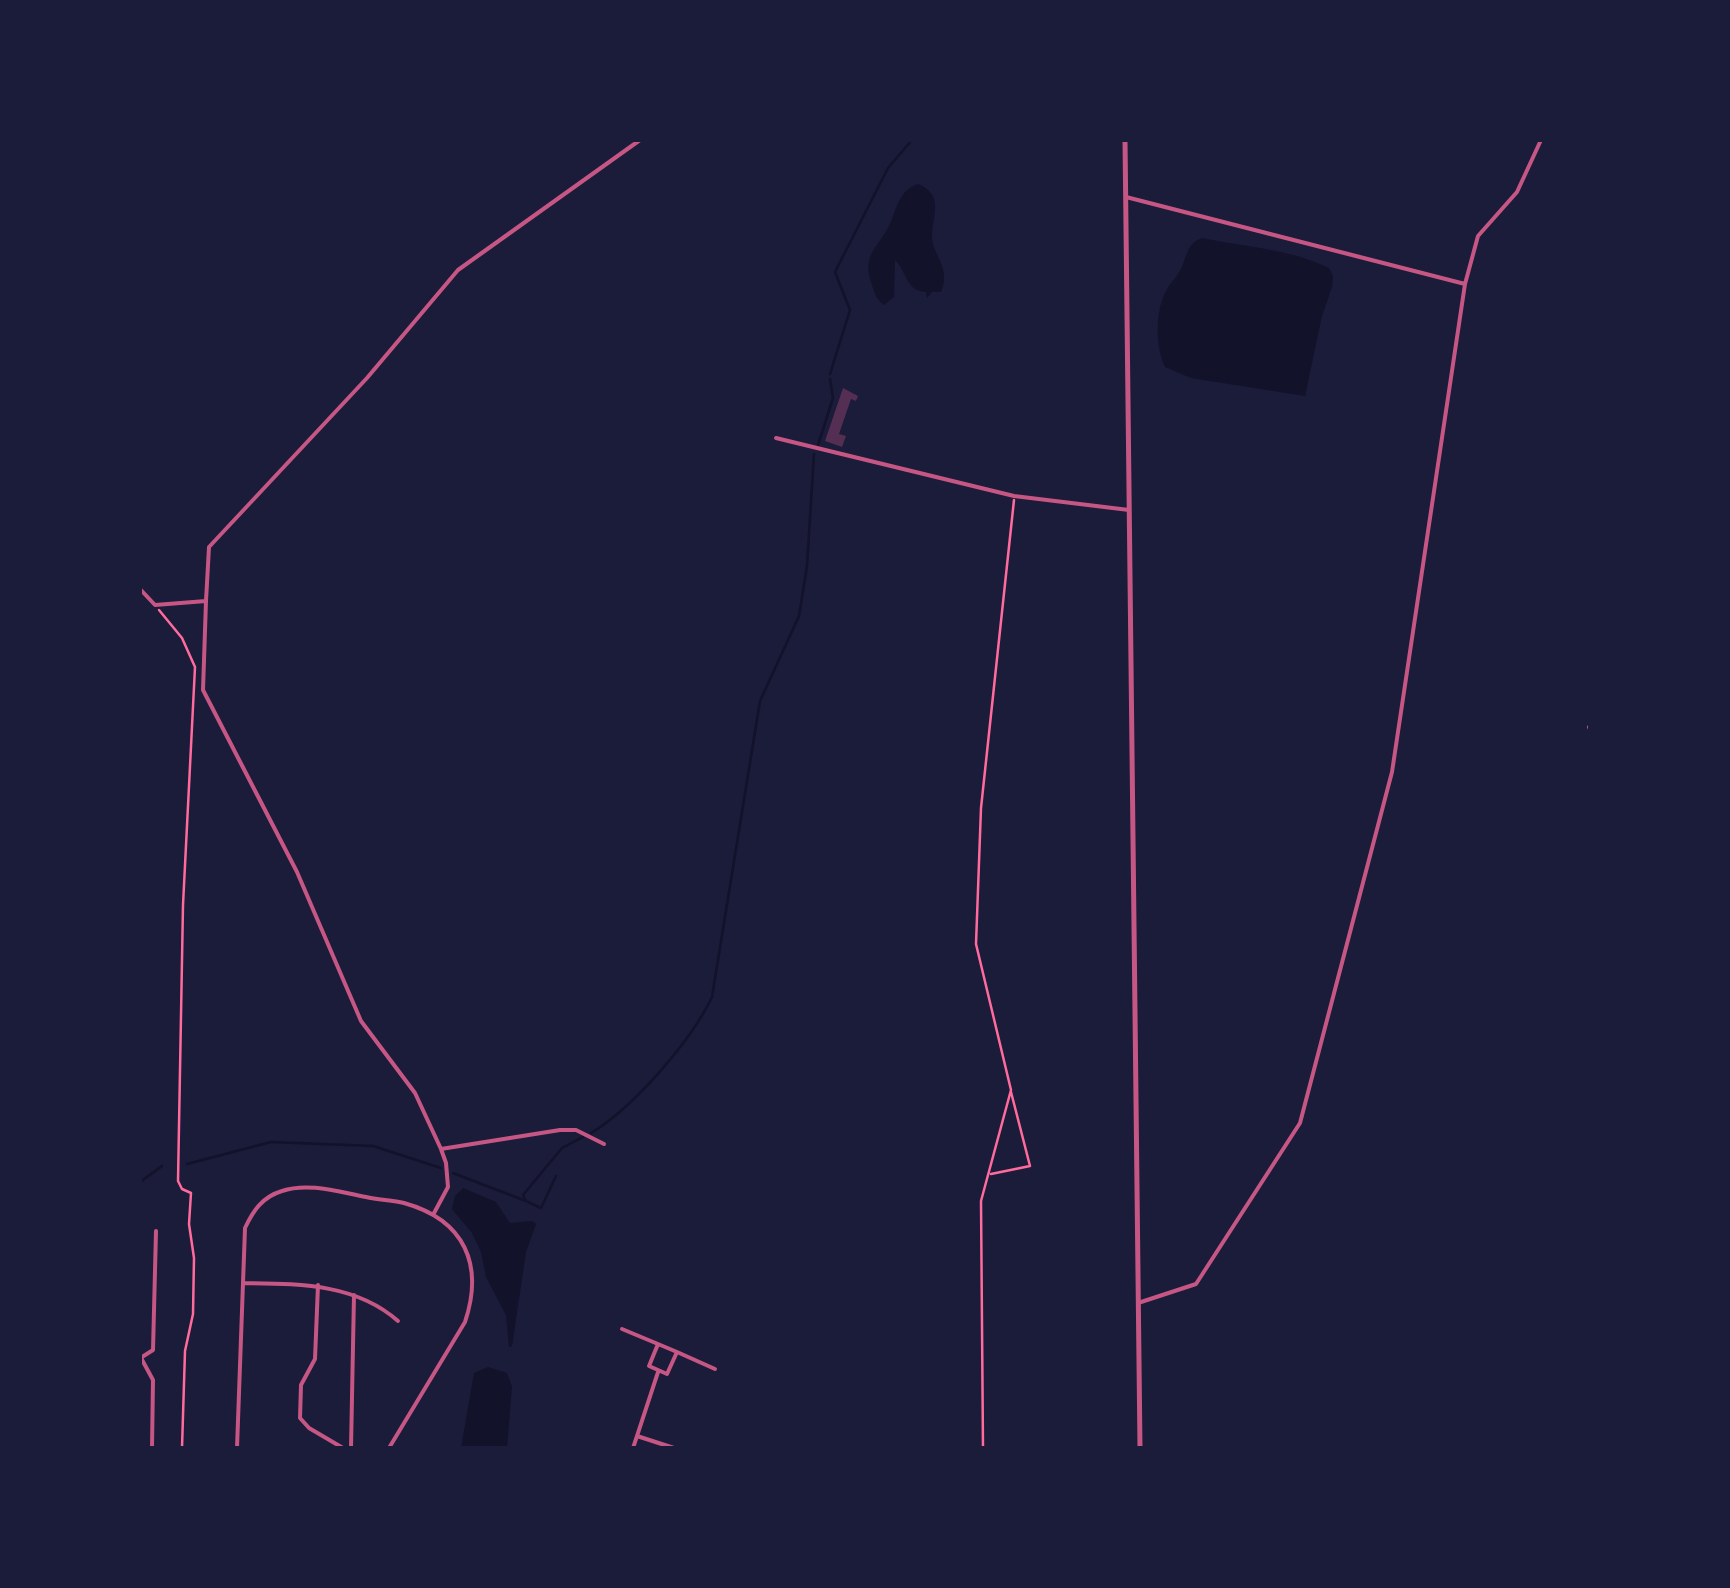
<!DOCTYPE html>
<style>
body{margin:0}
#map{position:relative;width:1730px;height:1588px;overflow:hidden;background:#1b1b3a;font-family:"Alegreya Sans",sans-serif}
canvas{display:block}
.frame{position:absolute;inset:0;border:142px solid #1b1b3a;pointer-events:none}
</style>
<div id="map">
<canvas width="1730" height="1588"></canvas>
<div class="frame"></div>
</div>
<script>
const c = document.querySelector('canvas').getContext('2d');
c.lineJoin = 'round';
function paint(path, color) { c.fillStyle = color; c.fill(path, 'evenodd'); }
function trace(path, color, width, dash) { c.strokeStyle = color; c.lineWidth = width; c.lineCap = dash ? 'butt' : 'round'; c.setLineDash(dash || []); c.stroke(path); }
paint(new Path2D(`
 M918,184C950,197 926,224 934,247C940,263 949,273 941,292H932L927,298L926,292C905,291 907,271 895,260L894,297L884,305C876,299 875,294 872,285C862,256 875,251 888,228C897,211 897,191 918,184Z
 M1202,238C1244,247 1291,249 1329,268L1333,276L1332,287L1322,316L1305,396L1191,378L1165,367C1155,346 1155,310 1167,289C1171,282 1177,277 1181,269C1188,255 1186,244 1202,238Z
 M463,1188L496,1202L510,1223L532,1221L536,1224L526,1252L512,1346L509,1347L506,1315L486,1277L481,1252L472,1233L452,1209L455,1196Z
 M488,1367L507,1373L512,1387L507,1448H461L474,1373Z`), '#12122b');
trace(new Path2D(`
 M830,374L850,310L835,272L888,168L912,140
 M818,445L833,398L830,379
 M591,1133C633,1108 691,1041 712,997L760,701L799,616L807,566L814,454
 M187,1164L271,1142L373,1146L441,1168
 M453,1173L526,1201L523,1195L562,1148L583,1137
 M140,1182L162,1166
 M528,1202L541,1208L556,1176`), '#12122b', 2.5);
paint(new Path2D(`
 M843,388L858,396L856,401L851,399L839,434L846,436L842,447L825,441Z`), '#542f53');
trace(new Path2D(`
 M159,610L182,638L195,667L183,905L178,1181L182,1189L191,1193L189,1224L194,1258L193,1314L185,1351L182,1448
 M991,1174L1030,1166L1011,1092
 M983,1448L981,1201L1011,1090L976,944L981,808L1014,500`), '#ff6b9d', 2.5);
trace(new Path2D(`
 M1126,197L1465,284
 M776,438L1014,496L1129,510
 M140,589L155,605L206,601L203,690L297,872L361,1021L415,1093L441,1149L446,1163L448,1187L433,1215
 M206,601L209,547L367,378L458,270L640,140
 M1589,727L1590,729
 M441,1149L560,1130H576L604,1144
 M244,1283C298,1284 355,1283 398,1321
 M318,1285L315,1359L301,1385L300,1418L309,1428L343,1448
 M1138,1303L1196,1284L1300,1123L1392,772L1465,284L1478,236L1517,192L1541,140
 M622,1329L658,1344
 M658,1344L677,1352L667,1374L649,1366Z
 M677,1352L715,1369
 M140,1356L153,1380L152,1448
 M142,1357L153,1350L156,1231
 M637,1436L674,1448
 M237,1448L245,1228C253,1211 262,1197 282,1191C308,1182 339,1192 366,1197C378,1200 392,1200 404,1203C465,1220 484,1265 465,1322L389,1448
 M351,1448L354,1295
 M633,1448L658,1372`), '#c65784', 4);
trace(new Path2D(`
 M1125,140L1140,1448`), '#c65784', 5);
</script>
